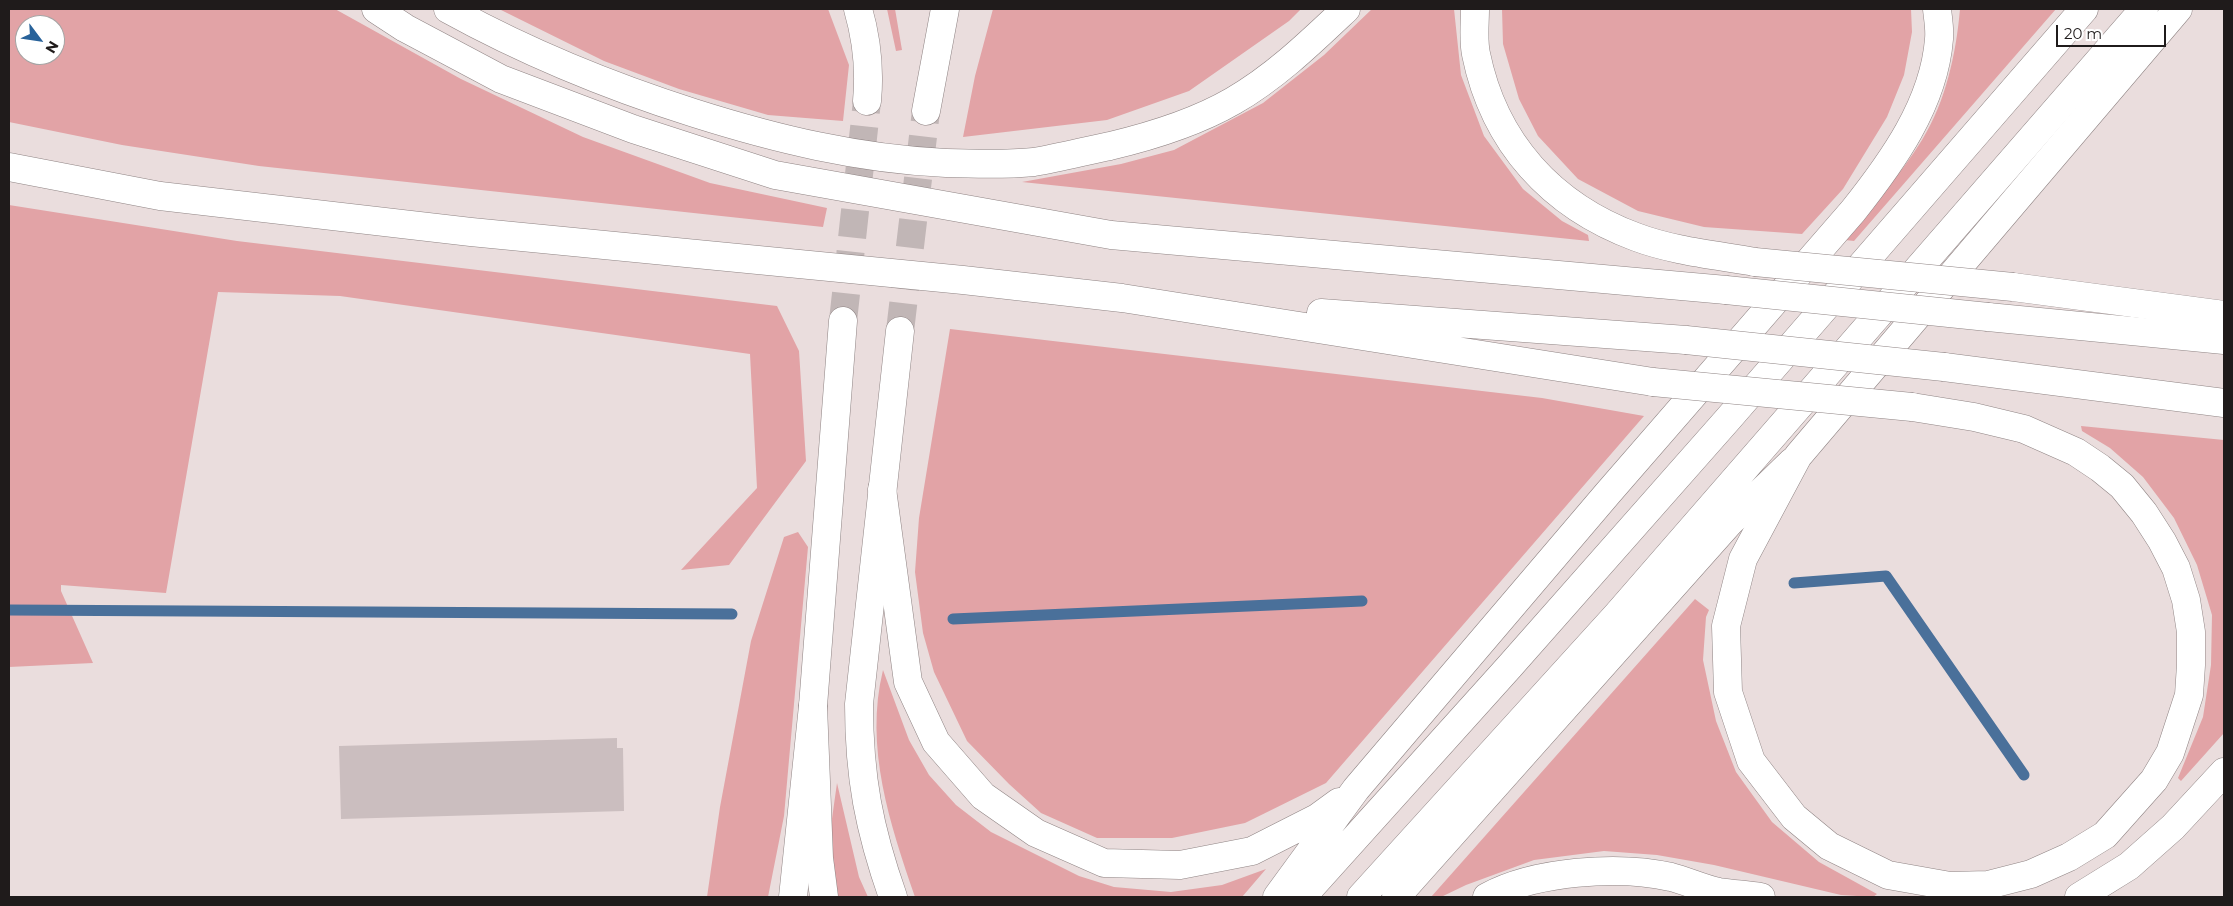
<!DOCTYPE html>
<style>
body{margin:0}
#map{position:relative;width:2233px;height:906px;overflow:hidden;background:#eadddd;font-family:Montserrat,sans-serif}
canvas{display:block}
.frame{position:absolute;inset:0;border:10px solid #1f1b1b;pointer-events:none}
.north{position:absolute;left:15px;top:15px;width:50px;height:50px;box-sizing:border-box;background:#fff;border:1px solid #a5a4a4;border-radius:50%;rotate:121deg;font-size:14px;font-weight:700;line-height:20px;text-align:center;color:#1f1b1b}
.north::after{content:'';display:block;margin:auto;width:18px;height:22px;background:#28629a;clip-path:polygon(50% 0,100% 100%,50% 72%,0 100%)}
.scale{position:absolute;left:2056px;top:25px;width:110px;height:22px;box-sizing:border-box;border:2px solid #1f1b1b;border-top:0;padding-left:6px;font-size:15px;line-height:18px;white-space:nowrap;color:#1f1b1b;-webkit-text-stroke:4px #fff;paint-order:stroke}
</style>
<div id="map">
<canvas width="2233" height="906"></canvas>
<div class="frame"></div>
<div class="north">N</div>
<div class="scale">20 m</div>
</div>
<script>
const c = document.querySelector('canvas').getContext('2d');
c.lineJoin = 'round';
function paint(path, color) { c.fillStyle = color; c.fill(path, 'evenodd'); }
function trace(path, color, width, dash) { c.strokeStyle = color; c.lineWidth = width; c.lineCap = dash ? 'butt' : 'round'; c.setLineDash(dash || []); c.stroke(path); }
paint(new Path2D(`
 M9,9H335L461,79L583,137L710,183L827,208L823,227L259,166L122,145L9,122ZM25,25H55V55H25Z
 M499,9H828L849,65L843,121L768,115L679,89L604,61Z
 M887,9H895L902,50L896,51Z
 M993,9H1301L1289,21L1189,91L1107,120L963,137L975,76Z
 M1372,9H1454L1461,75L1484,136L1523,189L1562,221L1588,235L1589,241L1022,182L1121,164L1174,150L1263,103L1324,55Z
 M1502,9H1911L1912,32L1904,75L1887,117L1843,189L1802,234L1704,227L1638,211L1578,179L1538,136L1519,99L1503,44Z
 M1960,9H2056L1854,241L1845,240C1870,207 1900,176 1922,140C1946,101 1956,54 1960,9Z
 M9,205L237,241L777,306L799,351L806,461L729,565L681,570L757,488L750,354L340,296L218,292L166,593L61,585V591L93,663L9,667Z
 M950,329L1542,398L1644,416L1326,783L1245,823L1172,838H1097L1041,813L1009,784L967,741L934,672L923,633L915,572L919,518Z
 M2081,426L2224,440V733L2181,781L2178,778L2203,717L2211,665L2212,615L2197,565L2174,518L2143,477L2110,448L2082,431Z
 M798,532L808,547L784,816L768,897H707L720,807L751,641L784,537Z
 M1695,599L1709,610L1706,617L1703,660L1716,721L1736,772L1772,822L1819,862L1877,894L1873,897L1841,895L1714,865L1657,855L1604,851L1534,860L1466,885L1441,897H1431Z
 M883,670L909,740L929,775L956,805L991,832L1079,876L1114,887L1171,892L1222,885L1266,869L1242,897H915C890,824 864,747 883,670Z
 M837,783L859,877L868,897H821Z`), '#e2a3a6');
trace(new Path2D(`
 M1794,583L1886,576L2024,775
 M9,610L732,614
 M953,619L1362,601`), '#4a709a', 11);
paint(new Path2D(`
 M617,738V748H623L624,811L341,819L339,746Z`), '#cbbebf');
trace(new Path2D(`
 M843,321L867,101
 M900,331L926,111`), '#c1b6b6', 28, [28, 14]);
const minor = new Path2D(`
 M858,9C867,40 870,69 867,101
 M926,111L945,9
 M824,897L819,858L813,706L843,321
 M893,897C869,829 859,777 859,704L900,331`);
const trunk = new Path2D(`
 M1475,9C1475,23 1473,40 1476,54C1494,143 1552,206 1636,237C1673,251 1716,255 1755,262
 M2013,287L2224,315
 M882,489L908,682L936,742L983,796L1036,833L1104,863L1180,865L1252,851L1317,818L1339,802
 M793,897L813,706
 M1277,897L1356,789L1608,493L1853,211C1892,162 1934,104 1939,39C1940,29 1938,19 1937,9
 M1302,897L1510,666L1729,418L2084,9
 M1361,897L1617,615L2144,9
 M1396,897L1729,523L1792,462
 M1487,897C1535,871 1618,865 1671,877C1687,881 1703,889 1719,892C1733,894 1747,895 1761,897
 M2079,897L2129,866L2173,827L2224,772`);
const motorway = new Path2D(`
 M376,9L405,28L501,79L633,129L775,175L1111,235L1726,290
 M448,9C526,52 609,86 694,113C776,139 859,159 946,163C975,164 1005,165 1034,162C1059,158 1085,151 1110,146C1152,136 1195,123 1233,101C1275,77 1311,42 1346,9
 M9,167L160,196L471,232L963,280L1122,298L1653,382
 M1321,313L1686,340
 M1988,317L2224,340
 M1944,367L2224,403
 M1912,407L1974,417L2024,429L2076,452L2100,468L2122,486L2144,513L2162,541L2176,568L2186,600L2191,632V665L2189,695L2170,753L2154,780L2105,835L2069,857L2031,874L1988,885L1950,886L1888,875L1829,846L1794,817L1751,761L1728,692L1726,626L1743,559L1798,456L2178,9`);
trace(minor, '#8f8484', 29);
trace(trunk, '#8f8484', 29);
trace(motorway, '#8f8484', 29);
trace(minor, '#fff', 28);
trace(trunk, '#fff', 28);
trace(motorway, '#fff', 28);
const trunkBridge = new Path2D(`
 M1755,262L2013,287`);
const motorwayBridge = new Path2D(`
 M1726,290L1988,317
 M1686,340L1944,367
 M1653,382L1912,407`);
trace(trunkBridge, '#8f8484', 29, []);
trace(motorwayBridge, '#8f8484', 29, []);
trace(trunkBridge, '#fff', 28);
trace(motorwayBridge, '#fff', 28);
</script>
